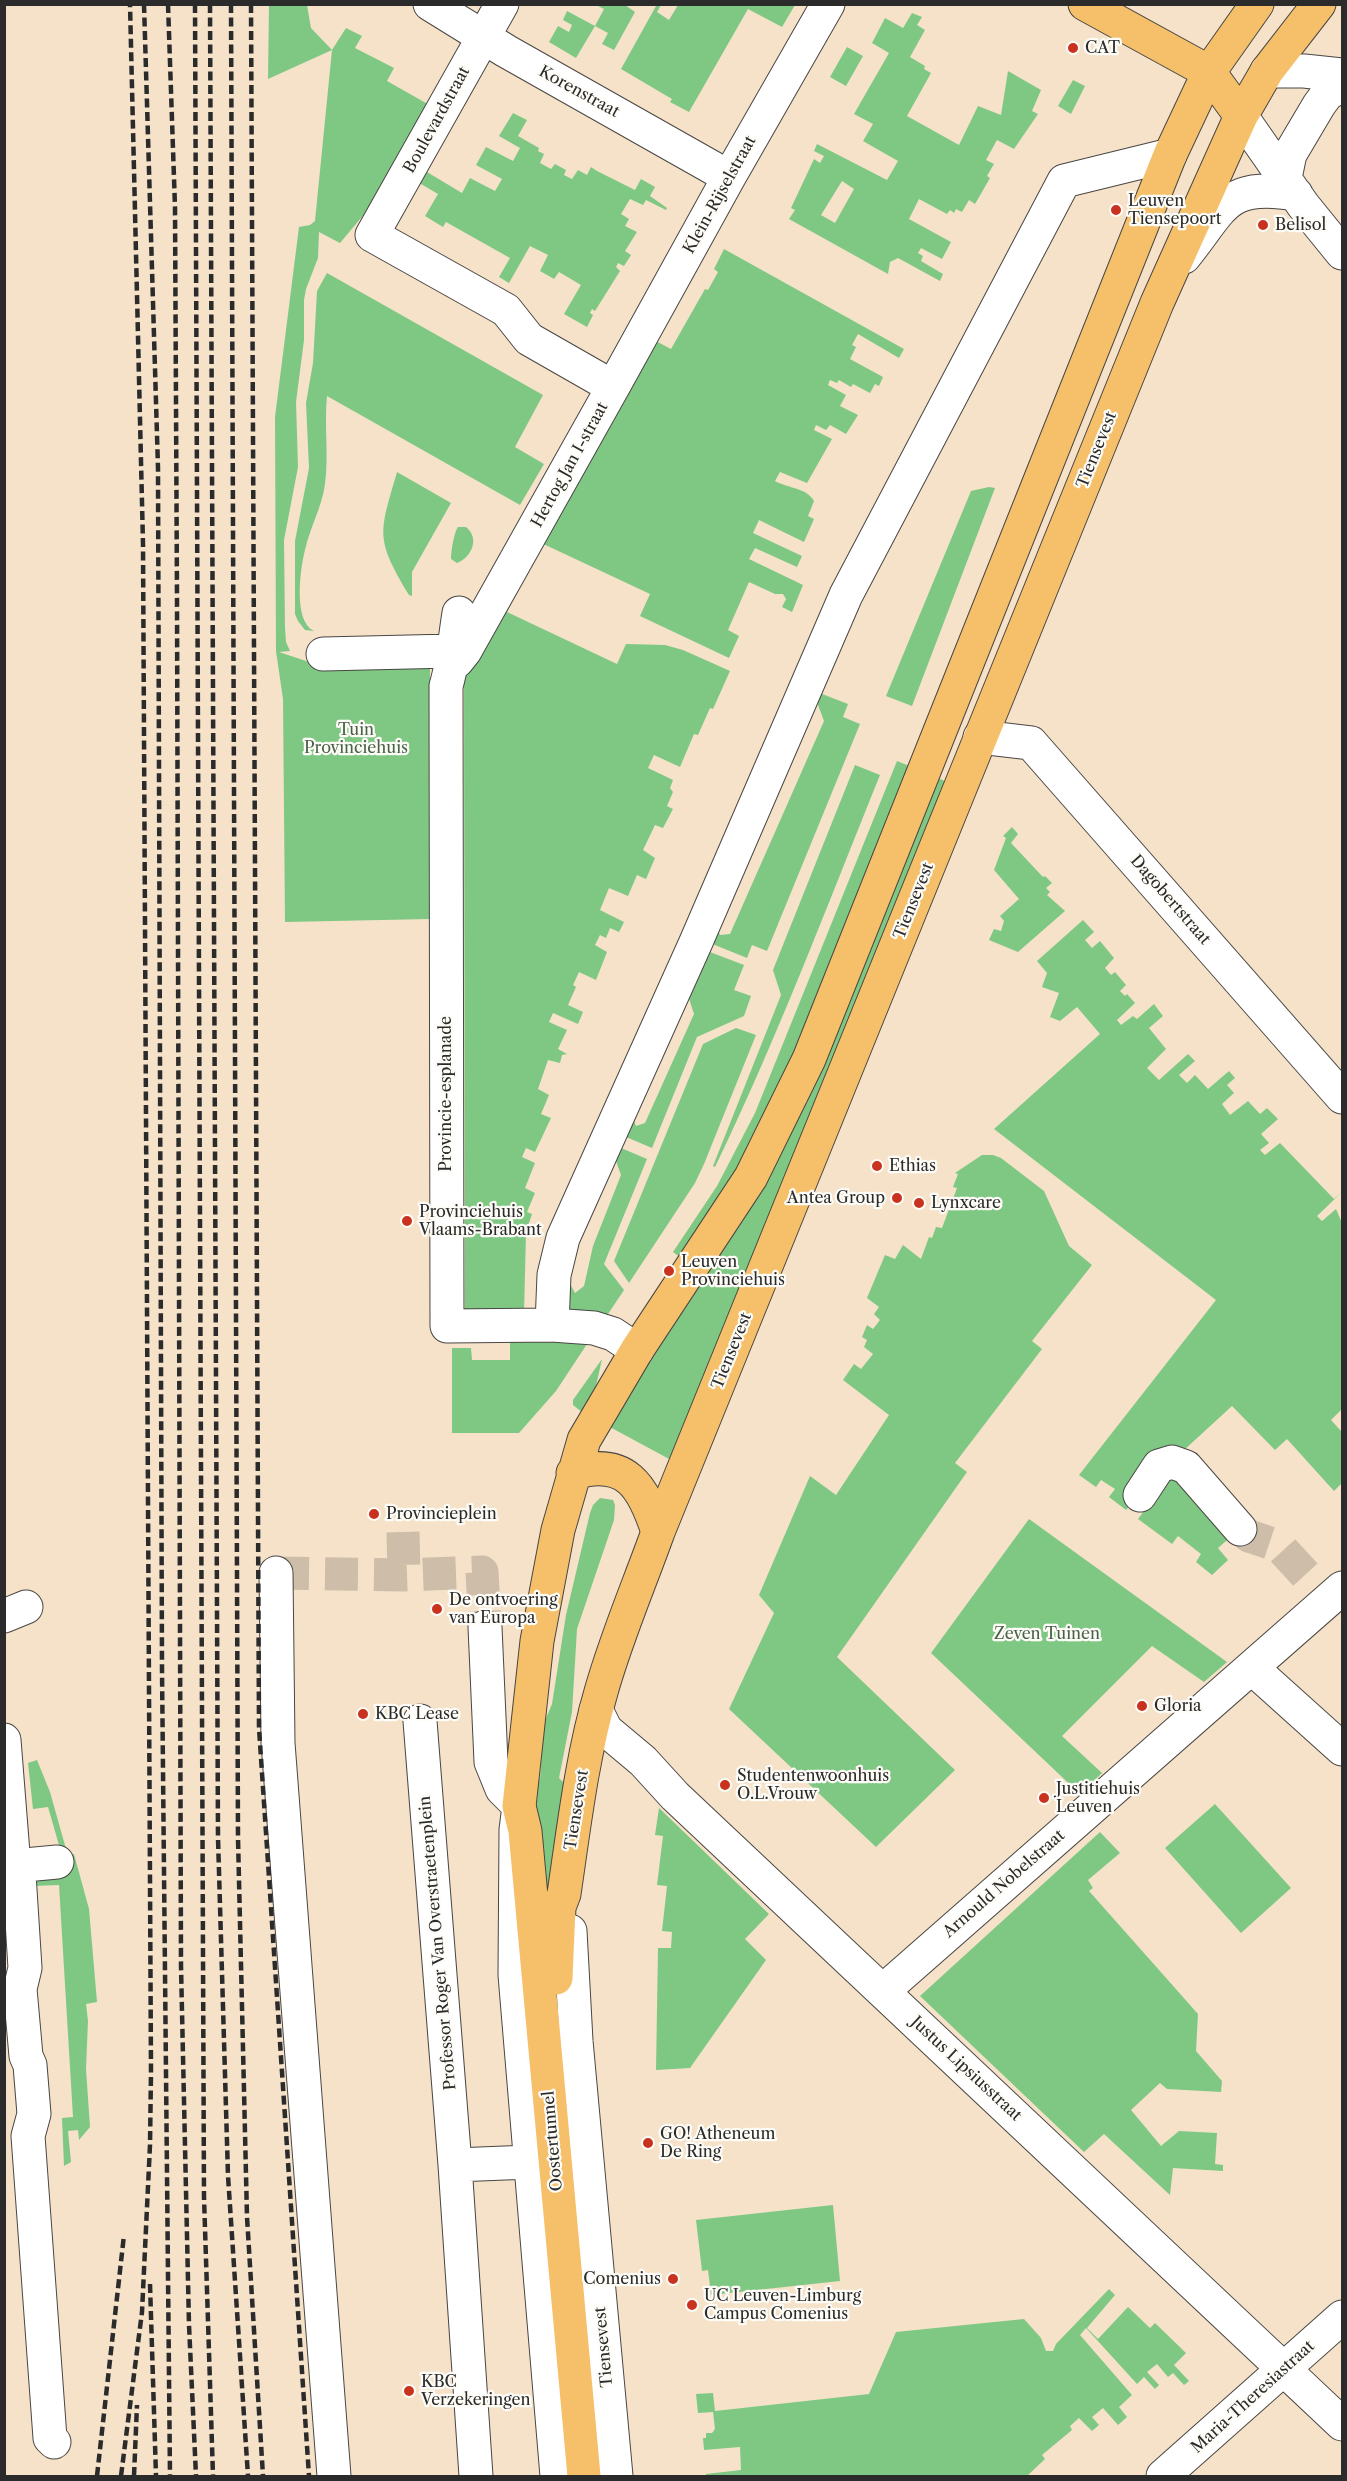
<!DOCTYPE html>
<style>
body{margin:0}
#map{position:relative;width:1347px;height:2481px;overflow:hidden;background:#f5e2c9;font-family:"Libre Caslon Text",serif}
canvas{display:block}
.frame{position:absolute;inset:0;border:6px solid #2b2b2b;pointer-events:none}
</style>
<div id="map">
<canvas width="1347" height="2481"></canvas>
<div class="frame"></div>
</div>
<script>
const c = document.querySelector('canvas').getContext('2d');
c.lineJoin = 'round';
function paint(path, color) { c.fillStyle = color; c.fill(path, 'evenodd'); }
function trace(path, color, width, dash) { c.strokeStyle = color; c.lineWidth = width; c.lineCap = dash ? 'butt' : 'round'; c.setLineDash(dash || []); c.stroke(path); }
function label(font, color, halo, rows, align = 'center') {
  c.font = font + ' "Libre Caslon Text",serif'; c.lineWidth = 4.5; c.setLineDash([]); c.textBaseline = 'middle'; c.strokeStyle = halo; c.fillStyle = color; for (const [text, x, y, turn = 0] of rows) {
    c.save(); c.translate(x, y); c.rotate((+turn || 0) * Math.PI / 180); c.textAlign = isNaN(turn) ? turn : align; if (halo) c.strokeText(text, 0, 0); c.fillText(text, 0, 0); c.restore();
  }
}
paint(new Path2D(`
 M269,5H307L311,28L332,50L346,28L362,36L355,48L394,68L387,81L433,107L397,175L340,243L319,232L318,258L306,289L304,300V340L296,402L298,467L284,540L285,628L286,642L290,651L279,652L321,666L430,665V919L285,922L283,699L276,651L275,417L299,227L310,225L315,221L332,50L268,79Z
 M596,5H625L635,12L614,50L602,44L608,33L595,26L576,58L549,42L558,26L569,32L572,25L563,20L567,11L595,26L604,9Z
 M654,5H661L657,12L669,20L678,5H795L782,27L748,9L689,112L670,102L672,99L621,69L656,6Z
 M912,13L922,17L917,25L925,30L910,57L925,66L924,69L931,73L907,116L959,145L978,106L1001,115L1008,71L1041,90L1032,111L1038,114L1014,149L997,140L986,160L994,164L987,176L990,178L975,204L969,200L962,212L956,209L954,213L950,210L947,214L919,199L909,219L951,242L942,259L921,248L918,253L923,256L921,261L943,274L940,281L898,258L890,262L888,274L789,219L795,210L791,208L814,159L820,163L824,156L814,151L817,144L887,180L898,161L863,141L873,124L854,114L889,53L872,43L885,18L903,28ZM842,181L854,189L835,223L821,215Z
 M847,47L863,56L846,86L830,77Z
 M1073,80L1085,86L1071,114L1058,106Z
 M513,113L527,120L518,136L539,148L538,151L544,154L540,163L551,169L555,164L566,170L564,175L572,179L578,170L587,175L591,167L597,171L635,190L641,179L655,187L650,196L667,208L666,210L646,200L643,205L630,199L621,214L629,219L625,226L637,232L625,251L631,255L624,266L618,263L616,267L620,271L595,311L592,309L590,313L593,315L587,327L564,314L581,285L559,272L554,279L540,271L548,255L530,246L509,283L499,277L510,258L446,222L443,227L425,216L438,194L416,181L422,169L462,193L470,178L495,191L502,179L476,165L486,147L513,161L520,148L499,136Z
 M724,249L904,349L899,358L858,334L852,345L856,347L850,359L883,377L879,386L875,384L870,393L853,384L851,387L839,380L837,383L830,380L828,385L846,395L840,406L858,415L846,434L830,425L826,430L816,425L814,430L832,439L807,483L780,472L775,481C789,489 806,487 814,501L808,516L814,519L804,542L759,520L753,533L802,556L797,567L755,548L749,559L803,585L792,612L782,607L786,599L783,594H775L749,582L728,630L739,636L729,658L640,616L650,594L537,541L650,338L671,349L705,289L708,290L718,272L714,269Z
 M327,273L543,395L515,447L544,464L520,505L327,396C324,425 329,455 325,484C322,507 310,527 305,550C300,570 293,621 314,631L305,630L298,621L295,614V541L309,468L306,403L313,363L317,291Z
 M397,472L451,503L412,572V596L409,595C375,538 379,534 397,472Z
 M989,487L995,488L912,706L886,696L971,491Z
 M458,527H466C480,538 472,557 457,563L451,559C451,552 454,532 458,527Z
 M510,589L517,593L507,612L617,664L626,644L665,645L683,650L730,671L713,709L710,708L698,735L694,734L680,767L654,755L648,768L673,780L670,788L673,792L667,806L673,809L663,828L655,825L643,850L655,858L646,879L637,875L628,896L609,888L600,910L624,922L619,932L610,928L606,938L600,935L595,945L607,952L596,980L579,972L573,985L576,987L568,1005L583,1012L578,1024L553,1013L549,1022L567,1030L558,1049L567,1054L562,1055L560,1063L548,1060L538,1089L549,1095L541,1114L551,1118L535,1152L526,1148L522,1157L535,1163L525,1188L535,1193L527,1212L532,1214L526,1232L524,1314H465L464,674Z
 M817,692L848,704L843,717L860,724L767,951L752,945L747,958L705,941L714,921L720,935L730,934L824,721L815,697Z
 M897,761L912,767L798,1049L746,1155L681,1258L673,1252L717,1186L755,1113Z
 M855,765L880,775C827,906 777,1039 715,1167L713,1166L781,995L773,970Z
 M938,778L947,782L671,1460L608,1426Z
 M1012,827L1018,834L1011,843L1043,877L1045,876L1052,883L1046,888L1050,892L1047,895L1065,911L1018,952L989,940L994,929L1001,931L1004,921L1000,916L1019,899L994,870L1006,838L1003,836Z
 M1083,920L1094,932L1085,940L1092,948L1100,941L1114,958L1105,968L1111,975L1115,972L1126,985L1120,991L1125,996L1127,994L1135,1003L1117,1020L1121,1025L1133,1016L1137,1019L1154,1004L1163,1016L1149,1028L1166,1049L1147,1068L1159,1080L1188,1054L1195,1061L1179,1075L1187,1083L1195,1075L1208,1089L1229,1071L1235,1078L1227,1085L1234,1093L1222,1104L1230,1115L1248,1101L1260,1114L1267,1108L1278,1119L1261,1134L1269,1143L1260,1150L1265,1155L1280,1143L1334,1199L1342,1192L1317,1216L1322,1221L1336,1209L1342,1223V1409L1331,1420L1342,1432V1483L1334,1491L1287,1439L1275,1450L1232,1406L1183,1451L1248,1522L1218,1548L1228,1560L1212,1575L1196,1562L1201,1554L1178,1536L1172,1544L1138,1519L1144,1511L1133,1502L1126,1510L1109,1497L1115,1489L1101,1480L1096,1487L1079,1475L1216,1300L994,1129L1100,1034L1077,1007L1060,1021L1050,1017L1059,993L1042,987L1047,973L1037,961Z
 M702,949L744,965L734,990L751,996L744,1016L697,1037L652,1148L619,1134L630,1110L636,1126L645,1123L694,1014L685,986L693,990L708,957L700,954Z
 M736,1028L756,1035L704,1164L695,1183L629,1283L614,1261L703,1044Z
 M614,1145L647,1159L604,1264L624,1290L608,1314C598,1314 569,1317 567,1304C565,1296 567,1286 567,1278L575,1293L584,1286L593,1246L621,1175L612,1150Z
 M982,1155H993L1001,1158L1044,1191L1069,1246L1092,1265L1032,1341L1042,1349L955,1463L967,1472L837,1657L955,1770L876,1847L729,1709L774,1613L759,1595L810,1476L836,1495L889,1415L843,1380L854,1364L861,1369L873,1354L864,1347L867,1340L862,1337L867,1325L873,1329L880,1320L874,1314L879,1307L867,1298L885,1255L895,1259L903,1245L921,1259L929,1237L932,1238L936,1227L942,1228L957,1188L953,1187L958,1174L955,1173Z
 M510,1338L589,1341L556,1391L519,1433H452V1348H471L472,1360H510Z
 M602,1359L596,1386L583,1413L573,1405V1400Z
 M600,1498L613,1500L615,1505L614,1520L577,1629L572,1712L559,1778L565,1784L549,1923L536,1818L538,1783L540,1778L544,1723L552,1704L566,1615L590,1513L593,1505Z
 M1029,1519L1227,1662L1204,1682L1152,1646L1062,1736L1102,1773L1080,1794L931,1653Z
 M37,1760L50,1792L68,1856L74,1854L89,1909L97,2002L86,2004L88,2021L86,2069L90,2127L79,2140L78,2130L68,2131L71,2162L64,2166L62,2118L73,2117L59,1885L33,1886L31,1877L67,1873L48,1807L33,1809L28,1763Z
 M1215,1804L1291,1888L1241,1933L1165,1848Z
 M659,1808L769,1914L745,1939L766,1960L690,2068L656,2070L658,1948H671L672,1932L662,1931L667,1886L657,1885L663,1836L655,1835Z
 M1100,1832L1120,1853L1088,1880L1093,1888L1089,1891L1198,2014L1196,2051L1222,2081L1221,2092L1167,2089L1160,2083L1131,2110L1161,2146L1179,2131L1217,2133L1215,2164L1223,2165V2171L1173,2168L1170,2195L1104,2134L1084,2152L920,1996Z
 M833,2205L840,2281L711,2295L708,2270L702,2271L696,2220Z
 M1109,2289L1115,2295L1087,2328L1098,2339L1128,2307L1150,2328L1155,2323L1186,2353L1174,2365L1189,2381L1184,2385L1173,2373L1168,2377L1157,2364L1147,2372L1159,2385L1155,2389L1144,2377L1137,2384L1086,2328L1080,2335L1132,2395L1119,2407L1127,2417L1118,2425L1103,2408L1092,2417L1099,2425L1092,2431L1079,2418L1070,2426L1072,2430L1042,2455L1045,2459L1027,2476H706V2474L741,2470L740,2447L704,2450L703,2438H706V2433H712L715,2429L713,2412L698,2413L696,2394L713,2393L715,2411L869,2394L896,2332L1024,2319L1041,2338L1046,2351H1053L1056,2344Z`), '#7fc884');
trace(new Path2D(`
 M1240,1529L1249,1536L1279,1546L1314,1584
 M403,1532L404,1575
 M276,1573L404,1575L482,1572L485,1627`), '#cdbda9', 33, [33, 16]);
const minor = new Path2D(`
 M430,4L506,51L729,177
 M1267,71H1304L1342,75
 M1241,116L1303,205L1342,253
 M1285,178L1290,154L1319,105L1327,94L1342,85
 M1184,257C1224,208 1224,182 1296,194
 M613,387L729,177L828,4
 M459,613C455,638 453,663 446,686L447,1326L552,1325L594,1328L613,1334L637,1350
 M323,654L452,651
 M457,661L465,651L613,387L529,339L506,310L372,235L502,4
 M980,737L1031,743L1342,1097
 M552,1325L554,1275L563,1238L696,942L846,595L1064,181L1170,155
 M1140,1495L1159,1466L1172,1462L1186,1467L1240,1529
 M276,1573L278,1743L334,2476
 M4,1616L26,1607
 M485,1627L491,1762L502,1789L519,1806L516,1830L515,1975L557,2476
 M1252,1668L1342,1749
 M596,1710L606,1730L643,1761L675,1796L1342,2424
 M420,1721L455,2165L476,2476
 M4,1740L14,1866L19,1874L25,1968L20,1989L26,2056L30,2065L34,2114L28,2136L50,2438L54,2442
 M14,1866L57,1862
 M570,1931L576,2041L616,2476
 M883,1991L1342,1588
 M455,2165L530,2162
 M1163,2476L1342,2317`);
const major = new Path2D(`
 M1085,4L1209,72L1241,116
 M573,1473C626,1457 643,1486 658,1532
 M556,1978L559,1907L564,1894C574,1826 582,1757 601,1692C616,1638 639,1585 658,1532L1157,303L1241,116L1267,71L1319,4
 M584,2476L525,1831L519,1806L537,1641L558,1530L584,1440L637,1350L751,1177L809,1059L1170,155L1209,72L1257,4`);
trace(minor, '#494643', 35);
trace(major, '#494643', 35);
trace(minor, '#fff', 33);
trace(major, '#f6c06b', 33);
trace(new Path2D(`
 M144,4L158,468L162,1669L170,2476
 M168,4L175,207L177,599L181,1966L189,2325L196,2476
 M195,4L204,2197L213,2476
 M210,4L218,1838L228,2176L248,2476
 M231,4L238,1838L247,2217L263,2476
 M251,4L259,1728L309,2476
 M150,2284L156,2476
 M97,2476L124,2235
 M121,2476L142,2312L150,2145L151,2072L143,544L130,4
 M134,2476L137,2405`), '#2b2b2b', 4.5, [9, 4.5]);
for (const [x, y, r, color] of [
 [1073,48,6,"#c8321e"],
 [1116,210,6,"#c8321e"],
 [1263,225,6,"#c8321e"],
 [877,1166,6,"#c8321e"],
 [897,1198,6,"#c8321e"],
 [919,1203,6,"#c8321e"],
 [407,1221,6,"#c8321e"],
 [669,1271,6,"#c8321e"],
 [374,1514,6,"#c8321e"],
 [437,1609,6,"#c8321e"],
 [1142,1706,6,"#c8321e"],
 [363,1714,6,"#c8321e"],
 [725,1785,6,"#c8321e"],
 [1044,1798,6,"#c8321e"],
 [648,2143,6,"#c8321e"],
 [673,2279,6,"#c8321e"],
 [692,2305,6,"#c8321e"],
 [409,2391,6,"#c8321e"]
]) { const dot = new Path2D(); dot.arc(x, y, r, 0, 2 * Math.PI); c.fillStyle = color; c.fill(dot); trace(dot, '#fdfcf7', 2); }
label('16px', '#2b2b2b', '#fdfcf7', [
 ["CAT",1085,48],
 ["Leuven",1128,201],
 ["Tiensepoort",1128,219],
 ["Belisol",1275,225],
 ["Ethias",889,1166],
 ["Antea Group",885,1198,"right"],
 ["Lynxcare",931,1203],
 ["Provinciehuis",419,1212],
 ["Vlaams-Brabant",419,1230],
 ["Leuven",681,1262],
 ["Provinciehuis",681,1280],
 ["Provincieplein",386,1514],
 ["De ontvoering",449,1600],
 ["van Europa",449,1618],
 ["Gloria",1154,1706],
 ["KBC Lease",375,1714],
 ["Studentenwoonhuis",737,1776],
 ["O.L.Vrouw",737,1794],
 ["Justitiehuis",1056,1789],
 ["Leuven",1056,1807],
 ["GO! Atheneum",660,2134],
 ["De Ring",660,2152],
 ["Comenius",661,2279,"right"],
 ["UC Leuven-Limburg",704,2296],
 ["Campus Comenius",704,2314],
 ["KBC",421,2382],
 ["Verzekeringen",421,2400]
], 'left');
label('16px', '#2b2b2b', '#fdfcf7', [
 ["Korenstraat",579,92,29],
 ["Boulevardstraat",437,120,-61],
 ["Klein-Rijselstraat",720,195,-61],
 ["Tiensevest",1097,450,-68],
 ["Hertog Jan I-straat",570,465,-61],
 ["Dagobertstraat",1170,900,49],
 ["Tiensevest",914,901,-68],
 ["Provincie-esplanade",446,1094,-90],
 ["Tiensevest",732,1351,-68],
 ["Tiensevest",577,1810,-81],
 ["Arnould Nobelstraat",1004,1884,-41],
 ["Professor Roger Van Overstraetenplein",438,1943,-95],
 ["Justus Lipsiusstraat",966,2069,43],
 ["Oostertunnel",553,2141,-95],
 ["Tiensevest",604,2347,-95],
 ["Maria-Theresiastraat",1253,2397,-42]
]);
label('16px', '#48624a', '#fdfcf7', [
 ["Tuin",356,730],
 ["Provinciehuis",356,748],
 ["Zeven Tuinen",1047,1634]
]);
</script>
